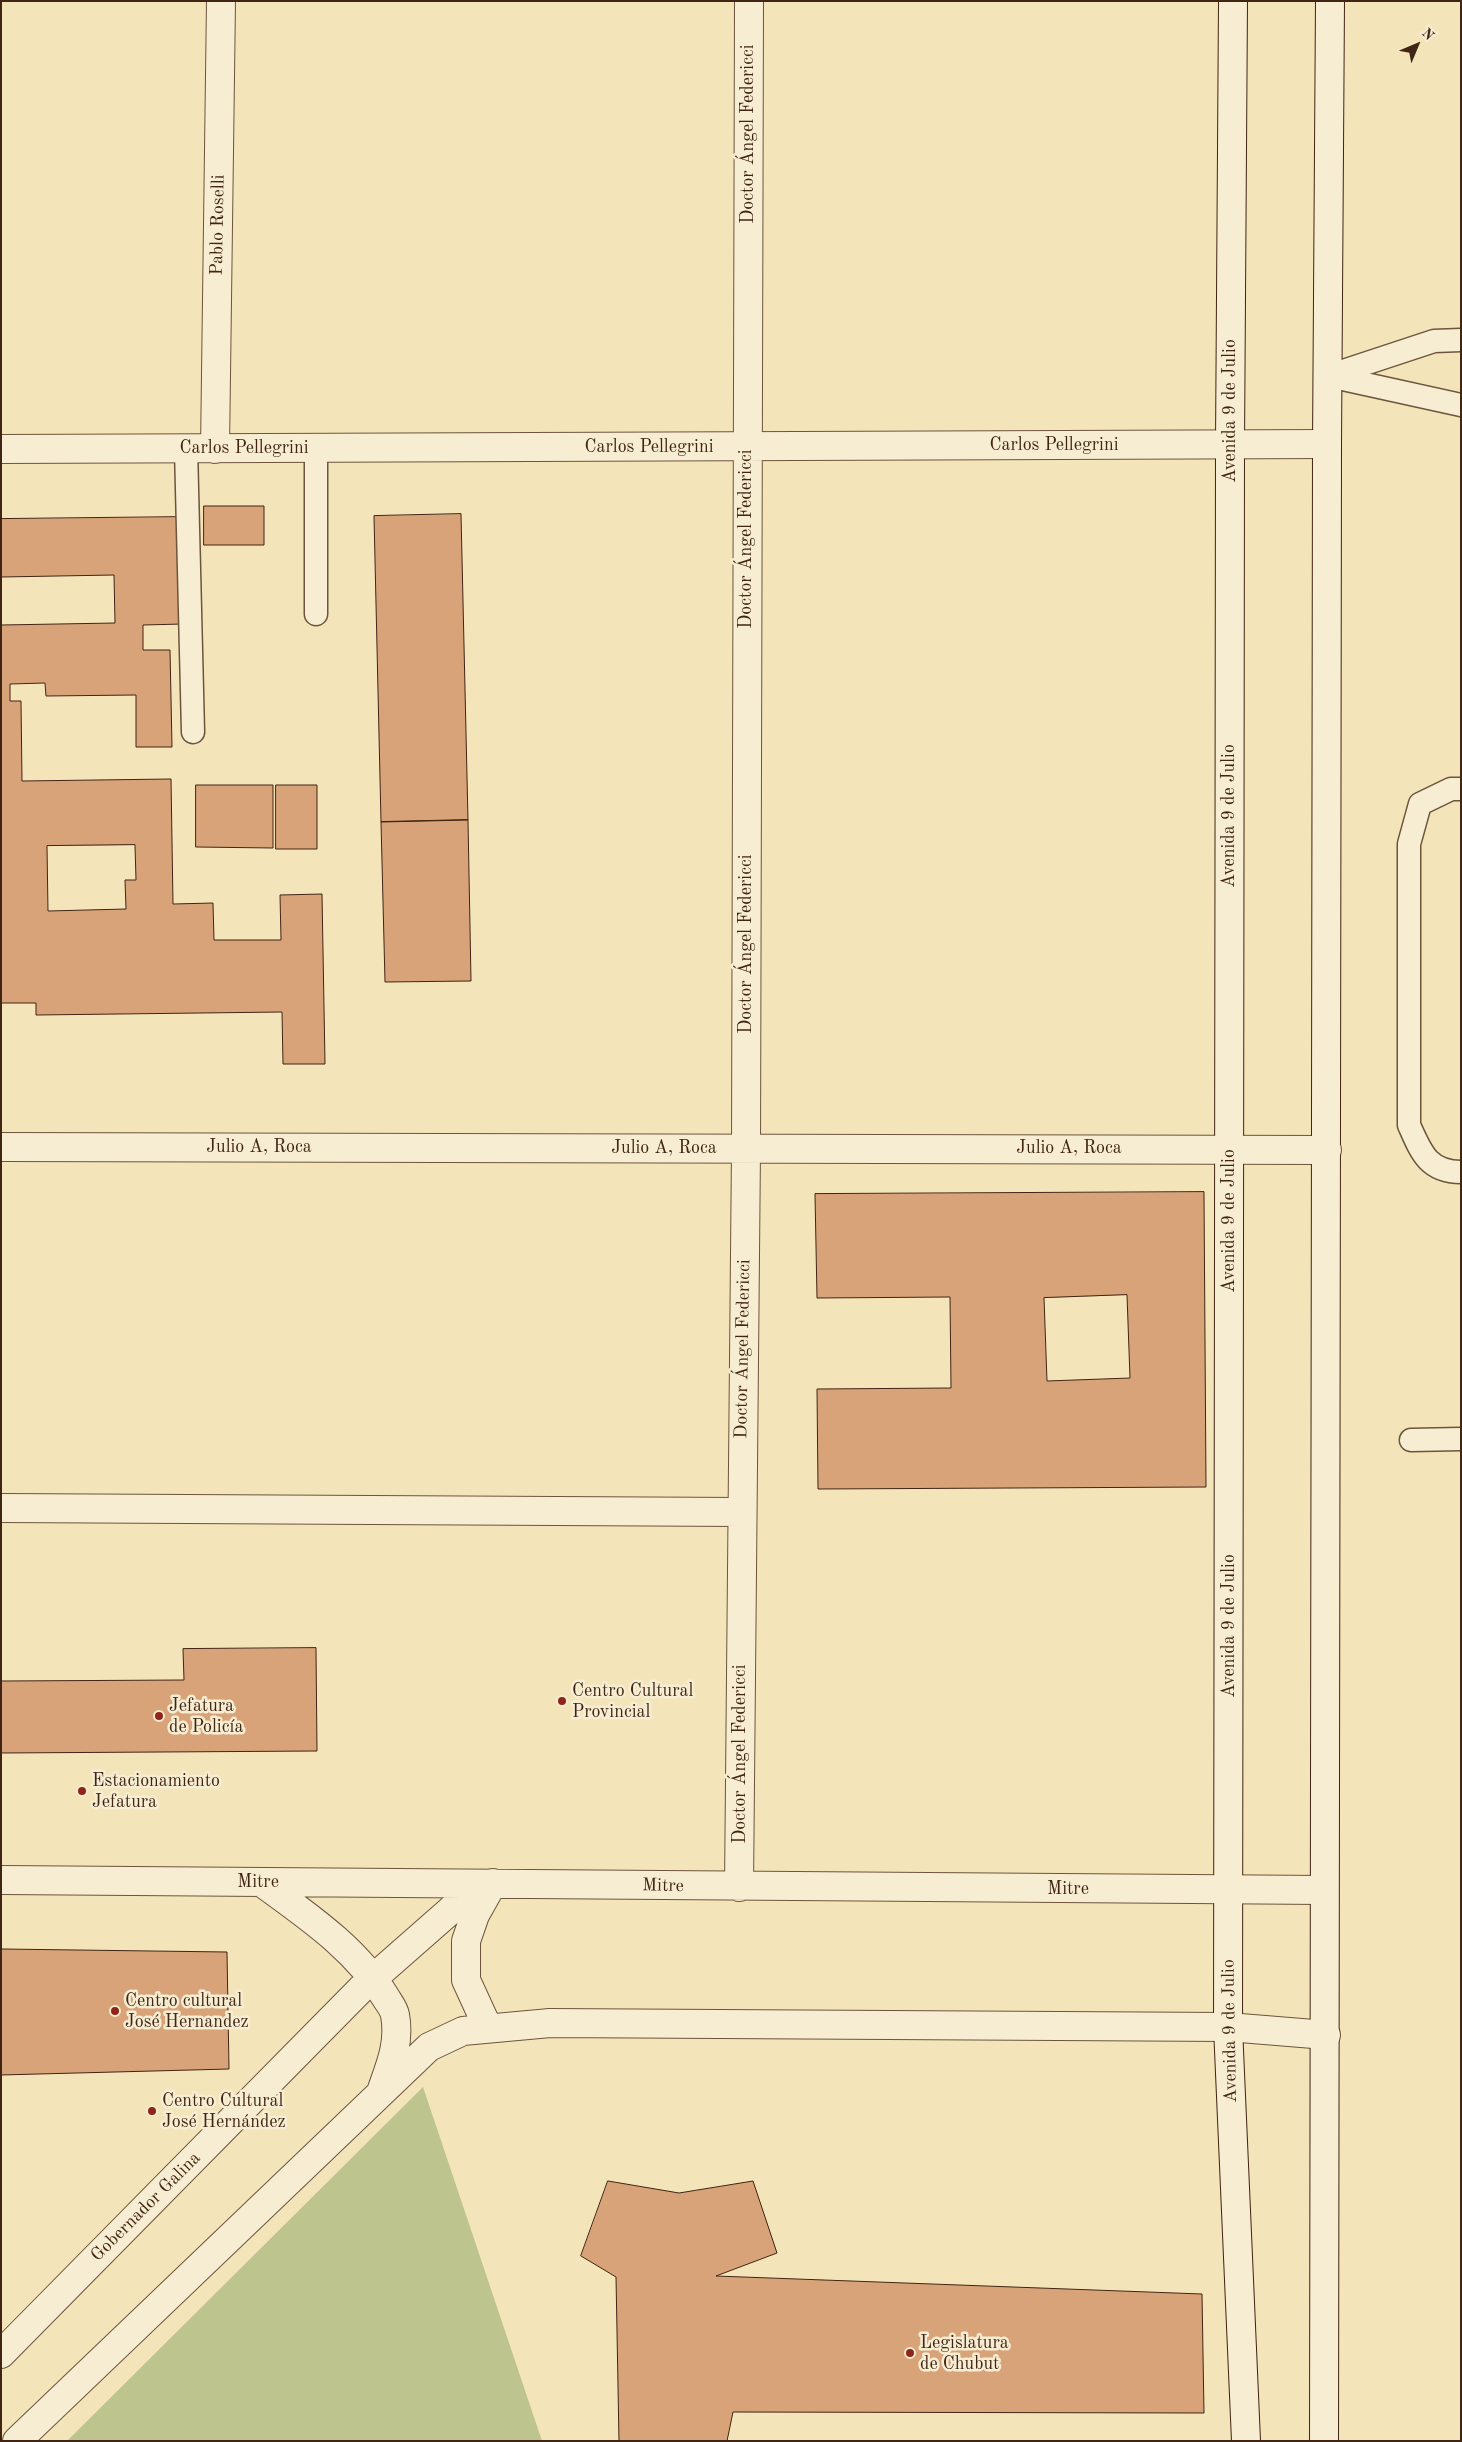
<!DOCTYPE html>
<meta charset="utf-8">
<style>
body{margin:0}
#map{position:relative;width:1462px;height:2442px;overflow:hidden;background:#f3e4b9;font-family:"Old Standard TT",serif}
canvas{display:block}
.frame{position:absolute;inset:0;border:2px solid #402414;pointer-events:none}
.north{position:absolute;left:1392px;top:20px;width:50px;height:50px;-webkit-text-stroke:4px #f7edd2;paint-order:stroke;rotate:45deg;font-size:14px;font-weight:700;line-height:20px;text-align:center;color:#402414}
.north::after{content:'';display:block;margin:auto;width:18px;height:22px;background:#402414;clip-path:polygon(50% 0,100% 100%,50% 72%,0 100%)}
</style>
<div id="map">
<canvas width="1462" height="2442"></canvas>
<div class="frame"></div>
<div class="north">N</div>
</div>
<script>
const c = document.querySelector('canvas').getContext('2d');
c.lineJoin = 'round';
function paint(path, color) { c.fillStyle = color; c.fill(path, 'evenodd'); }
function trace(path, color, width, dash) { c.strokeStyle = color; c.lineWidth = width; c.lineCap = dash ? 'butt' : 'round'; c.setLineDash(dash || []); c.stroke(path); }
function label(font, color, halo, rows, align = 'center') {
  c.font = font + ' "Old Standard TT",serif'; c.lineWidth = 5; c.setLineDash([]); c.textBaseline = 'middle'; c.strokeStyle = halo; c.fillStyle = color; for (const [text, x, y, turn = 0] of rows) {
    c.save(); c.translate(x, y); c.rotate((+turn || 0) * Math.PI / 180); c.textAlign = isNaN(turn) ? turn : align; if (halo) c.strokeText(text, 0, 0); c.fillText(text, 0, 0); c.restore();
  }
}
paint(new Path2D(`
 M423,2087L542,2441H67Z`), '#bdc48e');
const building = new Path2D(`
 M204,506H264V545H204Z
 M461,514L468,820L381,822L374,516Z
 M182,517L183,624L143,625V650H170L172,747H136V695L46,696L45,683L10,684V701H21L22,781L171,779L173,904L213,903L214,940H281L280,895L322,894L325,1064H283L282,1012L36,1015V1003H1V625L115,623L114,575L1,577V519ZM135,845L136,880H125L126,909L48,911L47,846Z
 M196,785H273V848L196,847Z
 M276,785H317V849H276Z
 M468,820L471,981L385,982L381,822Z
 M1204,1192L1206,1487L818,1489L817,1389L951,1388L950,1297L817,1298L815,1194ZM1127,1295L1130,1378L1047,1381L1044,1298Z
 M316,1648L317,1751L1,1753V1681L184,1680L183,1649Z
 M1,1949L227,1952L229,2069L1,2075Z
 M608,2181L679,2193L753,2181L777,2253L716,2276L1202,2294L1204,2413L733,2412L727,2441H619L616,2277L581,2256Z`);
paint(building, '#d9a379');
trace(building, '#402414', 1);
const service = new Path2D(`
 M1328,376L1434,341L1461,340
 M1329,376L1461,405
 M186,448L193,732
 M316,448V614
 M1461,789H1451L1420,804L1409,844V1125C1421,1152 1428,1172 1461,1172
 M1411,1440L1461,1439`);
const minor = new Path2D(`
 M1,449L1327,444
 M215,449L221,1
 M1,1147L1327,1150
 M1,1508L741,1512
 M1,1880L1324,1890
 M261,1882C306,1915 357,1949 386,1998C389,2003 394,2009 395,2015C400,2042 391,2064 382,2089
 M739,1887L746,1149L749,1
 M488,2028L466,1980V1941L475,1915L493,1883
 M1,2354L361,1989L460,1902L492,1884
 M17,2441L429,2047L463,2031L550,2023L1228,2027L1326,2035`);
const secondary = new Path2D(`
 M1233,1L1230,444L1228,2027L1246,2441
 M1324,2441L1327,444L1330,1`);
trace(service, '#6d543d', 25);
trace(minor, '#6d543d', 30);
trace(secondary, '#402414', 30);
trace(service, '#f7edd2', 22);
trace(minor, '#f7edd2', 28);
trace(secondary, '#f7edd2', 28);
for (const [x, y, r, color] of [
 [562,1701,5,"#8f2418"],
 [159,1716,5,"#8f2418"],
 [82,1791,5,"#8f2418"],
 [115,2011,5,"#8f2418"],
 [152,2111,5,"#8f2418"],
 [910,2353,5,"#8f2418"]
]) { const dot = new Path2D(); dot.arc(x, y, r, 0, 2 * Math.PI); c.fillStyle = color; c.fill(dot); trace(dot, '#f7edd2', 2); }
label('18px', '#402414', '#f7edd2', [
 ["Doctor Ángel Federicci",748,134,-90],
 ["Pablo Roselli",218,225,-89],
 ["Avenida 9 de Julio",1230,411,-90],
 ["Carlos Pellegrini",1054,445],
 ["Carlos Pellegrini",649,447],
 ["Carlos Pellegrini",244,448],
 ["Doctor Ángel Federicci",746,539,-90],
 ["Avenida 9 de Julio",1229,816,-90],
 ["Doctor Ángel Federicci",746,944,-90],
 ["Julio A, Roca",259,1147],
 ["Julio A, Roca",664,1148],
 ["Julio A, Roca",1069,1148],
 ["Avenida 9 de Julio",1229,1221,-90],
 ["Doctor Ángel Federicci",743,1349,-89],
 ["Avenida 9 de Julio",1229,1626,-90],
 ["Doctor Ángel Federicci",740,1754,-90],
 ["Mitre",258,1882],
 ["Mitre",663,1886,1],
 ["Mitre",1068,1889],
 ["Avenida 9 de Julio",1230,2031,-91],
 ["Gobernador Galina",146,2207,-45]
]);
label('18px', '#402414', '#f7edd2', [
 ["Centro Cultural",572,1691],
 ["Provincial",572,1712],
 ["Jefatura",169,1706],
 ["de Policía",169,1727],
 ["Estacionamiento",92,1781],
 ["Jefatura",92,1802],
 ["Centro cultural",125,2001],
 ["José Hernandez",125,2022],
 ["Centro Cultural",162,2101],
 ["José Hernández",162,2122],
 ["Legislatura",920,2343],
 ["de Chubut",920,2364]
], 'left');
</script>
